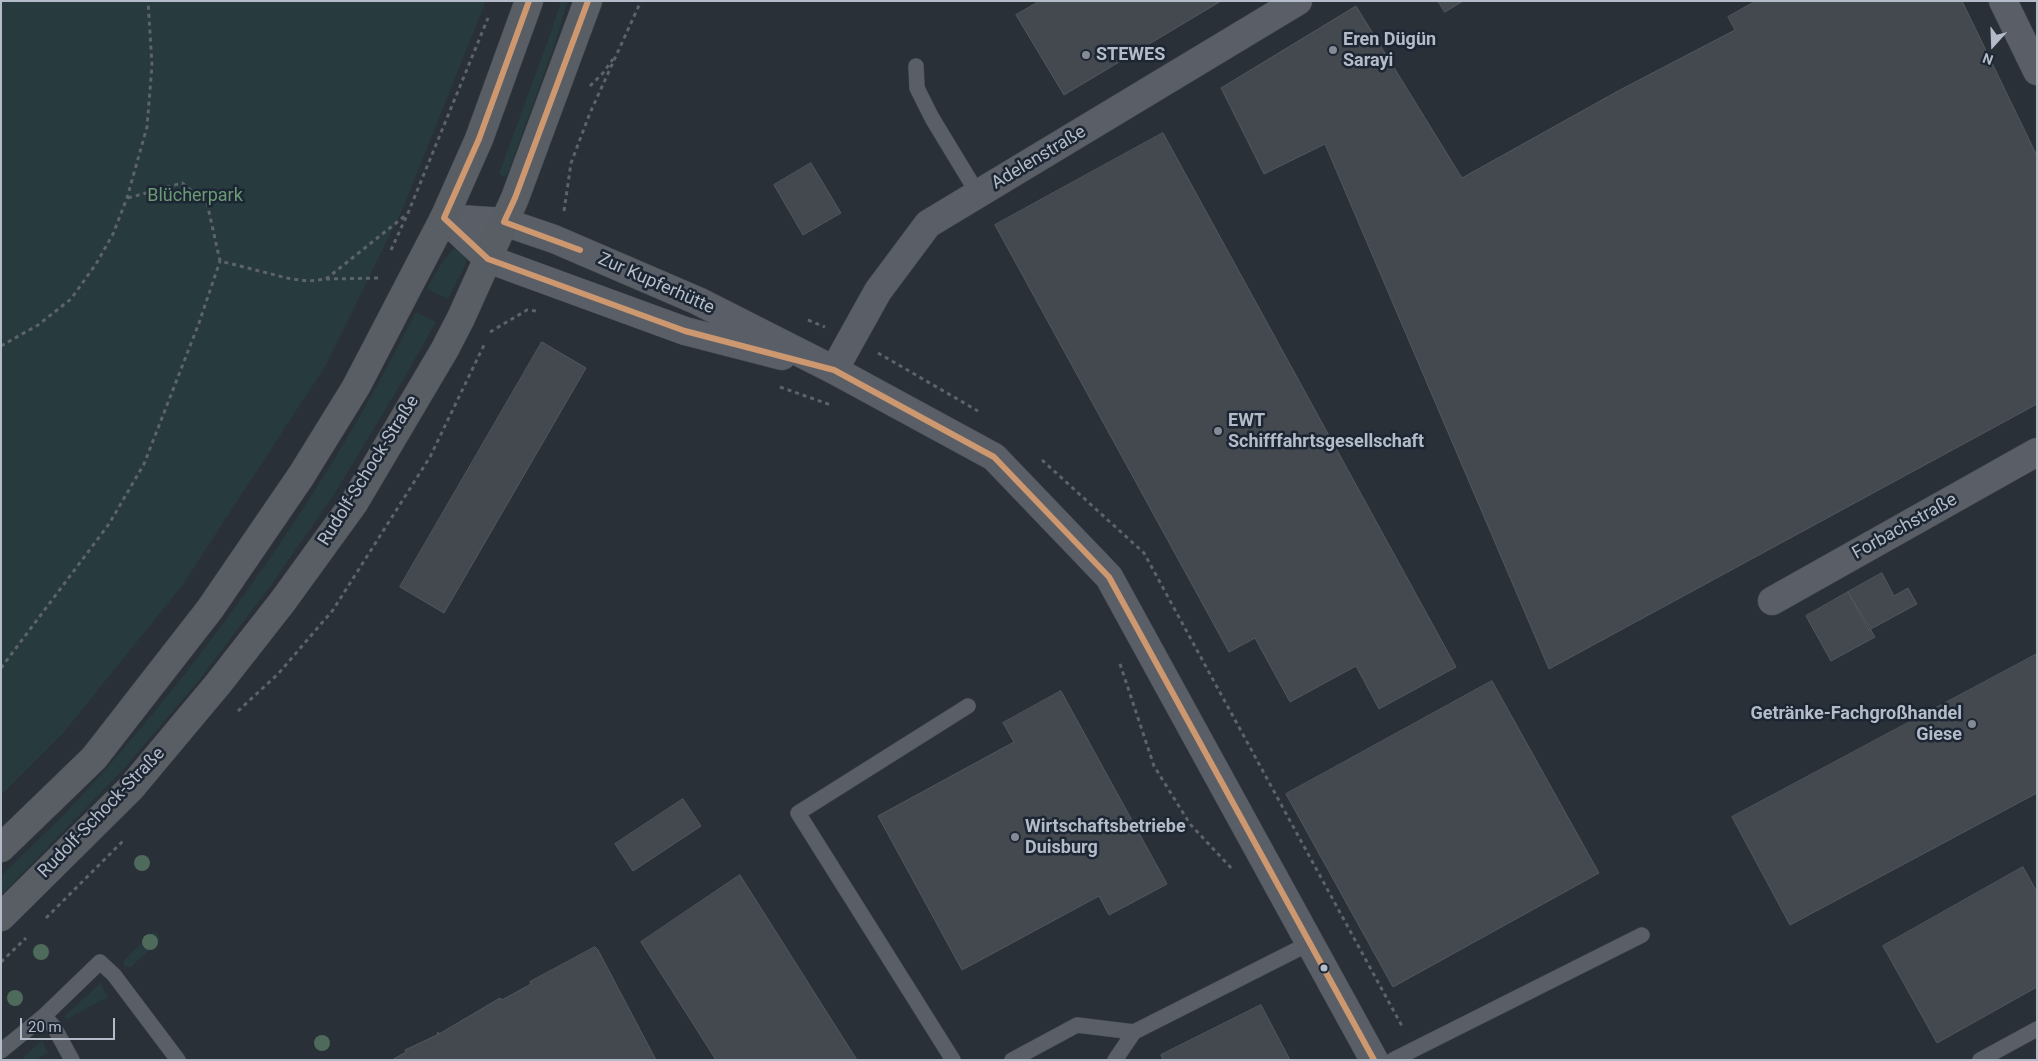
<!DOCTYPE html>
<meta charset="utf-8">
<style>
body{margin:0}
#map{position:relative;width:2038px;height:1061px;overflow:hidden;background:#2a3038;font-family:Roboto,sans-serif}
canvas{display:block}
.frame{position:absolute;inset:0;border:2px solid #b4bcc9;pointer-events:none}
.north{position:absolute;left:1968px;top:20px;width:50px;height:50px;-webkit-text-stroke:4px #1d2633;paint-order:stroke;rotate:200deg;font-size:14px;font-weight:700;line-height:20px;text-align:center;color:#b4bcc9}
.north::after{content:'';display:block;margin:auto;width:18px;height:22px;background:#b4bcc9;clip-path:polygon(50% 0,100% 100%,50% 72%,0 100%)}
.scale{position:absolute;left:20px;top:1018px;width:95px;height:22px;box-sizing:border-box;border:2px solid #b4bcc9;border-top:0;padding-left:6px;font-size:15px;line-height:18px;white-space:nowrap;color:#b4bcc9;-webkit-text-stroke:4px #1d2633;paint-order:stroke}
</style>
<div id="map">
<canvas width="2038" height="1061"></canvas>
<div class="frame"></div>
<div class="north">N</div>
<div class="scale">20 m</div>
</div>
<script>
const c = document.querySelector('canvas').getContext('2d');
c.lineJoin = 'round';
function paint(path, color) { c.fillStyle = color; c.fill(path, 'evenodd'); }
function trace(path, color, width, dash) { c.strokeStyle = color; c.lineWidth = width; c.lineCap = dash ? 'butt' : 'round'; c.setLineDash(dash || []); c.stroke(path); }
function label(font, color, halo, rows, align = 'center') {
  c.font = font + ' Roboto,sans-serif'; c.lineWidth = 5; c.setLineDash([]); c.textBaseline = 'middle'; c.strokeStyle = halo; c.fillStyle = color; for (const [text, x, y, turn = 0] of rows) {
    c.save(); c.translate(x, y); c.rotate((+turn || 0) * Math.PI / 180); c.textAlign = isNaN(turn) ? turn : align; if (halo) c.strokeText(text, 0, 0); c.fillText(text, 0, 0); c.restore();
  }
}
paint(new Path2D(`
 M1,1H486L403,208L326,365L181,587L64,732L1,795Z
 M561,1H568L554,46L508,173L504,177L499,174L500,171L547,43Z
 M455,248L463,250L467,257L465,265L448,299L427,289C435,274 442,260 455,248Z
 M416,312L436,322L396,392L335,493L269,588L196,684L121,772L1,895V876C39,839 78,802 112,762C199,662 279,552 347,438C372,397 394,354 416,312Z
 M157,932L160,940L131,967H126L123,964L124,960L152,933Z
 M100,983L108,997L67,1019L65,1018V1016Z
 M42,1040L48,1053L35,1060H21Z`), '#273a3e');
const building = new Path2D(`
 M1040,1H1221L1064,95L1016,15Z
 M1438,1H1463L1445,12Z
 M1756,1H1962L2037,156V404L1549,669L1325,144L1264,174L1221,88L1356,6L1462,178L1618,91L1735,30L1728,17Z
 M1163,133L1456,667L1379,709L1356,666L1290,702L1255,638L1229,652L995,225Z
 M811,163L841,213L803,235L774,185Z
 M542,342L586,368L444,613L400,587Z
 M1882,573L1894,596L1908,588L1917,604L1869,630L1848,592Z
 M1848,592L1875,637L1831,661L1806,616Z
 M2037,654V793L1790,925L1732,817Z
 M1492,681L1599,873L1393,987L1286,794Z
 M1061,691L1167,884L1109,915L1099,896L962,970L878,816L1014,742L1003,723Z
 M683,799L701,826L633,871L615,844Z
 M2023,867L2037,892V987L1937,1043L1883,946Z
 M740,875L857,1060H716L641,942Z
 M595,947L598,950L656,1060H392L406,1052L405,1050L437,1035L438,1032L439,1034L500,998L502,1000L531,984L530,982Z
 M1261,1005L1290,1060H1163L1161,1055Z`);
paint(building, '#444950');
trace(building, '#52575f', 1);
const service = new Path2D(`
 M916,66L917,88L932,118L978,194
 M44,1016L54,1027L72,1060
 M1,1051L44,1016L100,962L114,975L178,1060
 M953,1060L798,813L968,706
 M1012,1060L1077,1025L1134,1032L1310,943
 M1115,1060L1134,1032
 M1393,1060L1642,935
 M1980,1060L2037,1029`);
const minor = new Path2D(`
 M2003,1L2037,71
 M444,218L504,222L554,239L698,301L834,370L994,457L1109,577L1374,1060
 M444,218L488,259L685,331L782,356
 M834,370L878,291L928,224L1298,1
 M1772,601L2037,452`);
const secondary = new Path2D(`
 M1,848L94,758L210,609L301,476L356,387L444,218L479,139L529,1
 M1,917L131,788L218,684L283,601L354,503L445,349L461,318L515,198L588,1`);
trace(service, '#484c53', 16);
trace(minor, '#484c53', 29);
trace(secondary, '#484c53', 29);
trace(new Path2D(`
 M590,86L603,73L613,59
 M128,198L182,183L207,203L220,261L291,279L309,281L326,279L406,215
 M564,211L571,163L590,113L641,1
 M391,250L408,213L488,18
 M326,279L380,278
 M808,320L825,327
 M490,332L527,310L536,311
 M1,346L38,325L71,299L96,264L113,234L127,198L147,127L152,65L148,1
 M878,353L978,411
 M780,387L831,405
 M1042,460L1144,553L1403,1028
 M1120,664L1154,766L1190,824L1233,870
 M1,668L109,524L144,464L199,323L220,261
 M238,711L278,674L333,610L430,457L484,345
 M46,918L123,841
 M1,962L26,938`), '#5d636a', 3, [4, 4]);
trace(service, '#5a5e66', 15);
trace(minor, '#5a5e66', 28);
trace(secondary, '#595d64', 28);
trace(new Path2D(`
 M529,1L479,139L444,218L488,259L685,331L834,370L994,457L1109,577L1374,1060
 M580,250L504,222L515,198L588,1`), '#cd976f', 6);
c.fillStyle = '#4e6a5a';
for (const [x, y] of [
 [142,863],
 [150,942],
 [41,952],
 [15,998],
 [322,1043]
]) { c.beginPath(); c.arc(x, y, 8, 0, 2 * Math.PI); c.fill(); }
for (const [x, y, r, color] of [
 [1333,50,5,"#848b96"],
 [1086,55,5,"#848b96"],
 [1218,431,5,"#848b96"],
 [1972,724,5,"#848b96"],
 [1015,837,5,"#848b96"],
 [1324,968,4.5,"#b4bcc9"]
]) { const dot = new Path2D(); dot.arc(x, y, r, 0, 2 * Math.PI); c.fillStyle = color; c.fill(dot); trace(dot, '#1d2633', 2); }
label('bold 18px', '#b4bcc9', '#1d2633', [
 ["Eren Dügün",1343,40],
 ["Sarayi",1343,61],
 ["STEWES",1096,55],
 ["EWT",1228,421],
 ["Schifffahrtsgesellschaft",1228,442],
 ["Getränke-Fachgroßhandel",1962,714,"right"],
 ["Giese",1962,735,"right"],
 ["Wirtschaftsbetriebe",1025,827],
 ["Duisburg",1025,848]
], 'left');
label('18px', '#b4bcc9', '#1d2633', [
 ["Adelenstraße",1039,158,-31],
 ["Zur Kupferhütte",656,284,24],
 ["Rudolf-Schock-Straße",369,471,-58],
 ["Forbachstraße",1905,527,-29],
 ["Rudolf-Schock-Straße",102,813,-46]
]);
label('18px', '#6b9a76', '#1d2633', [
 ["Blücherpark",195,196]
]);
</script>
